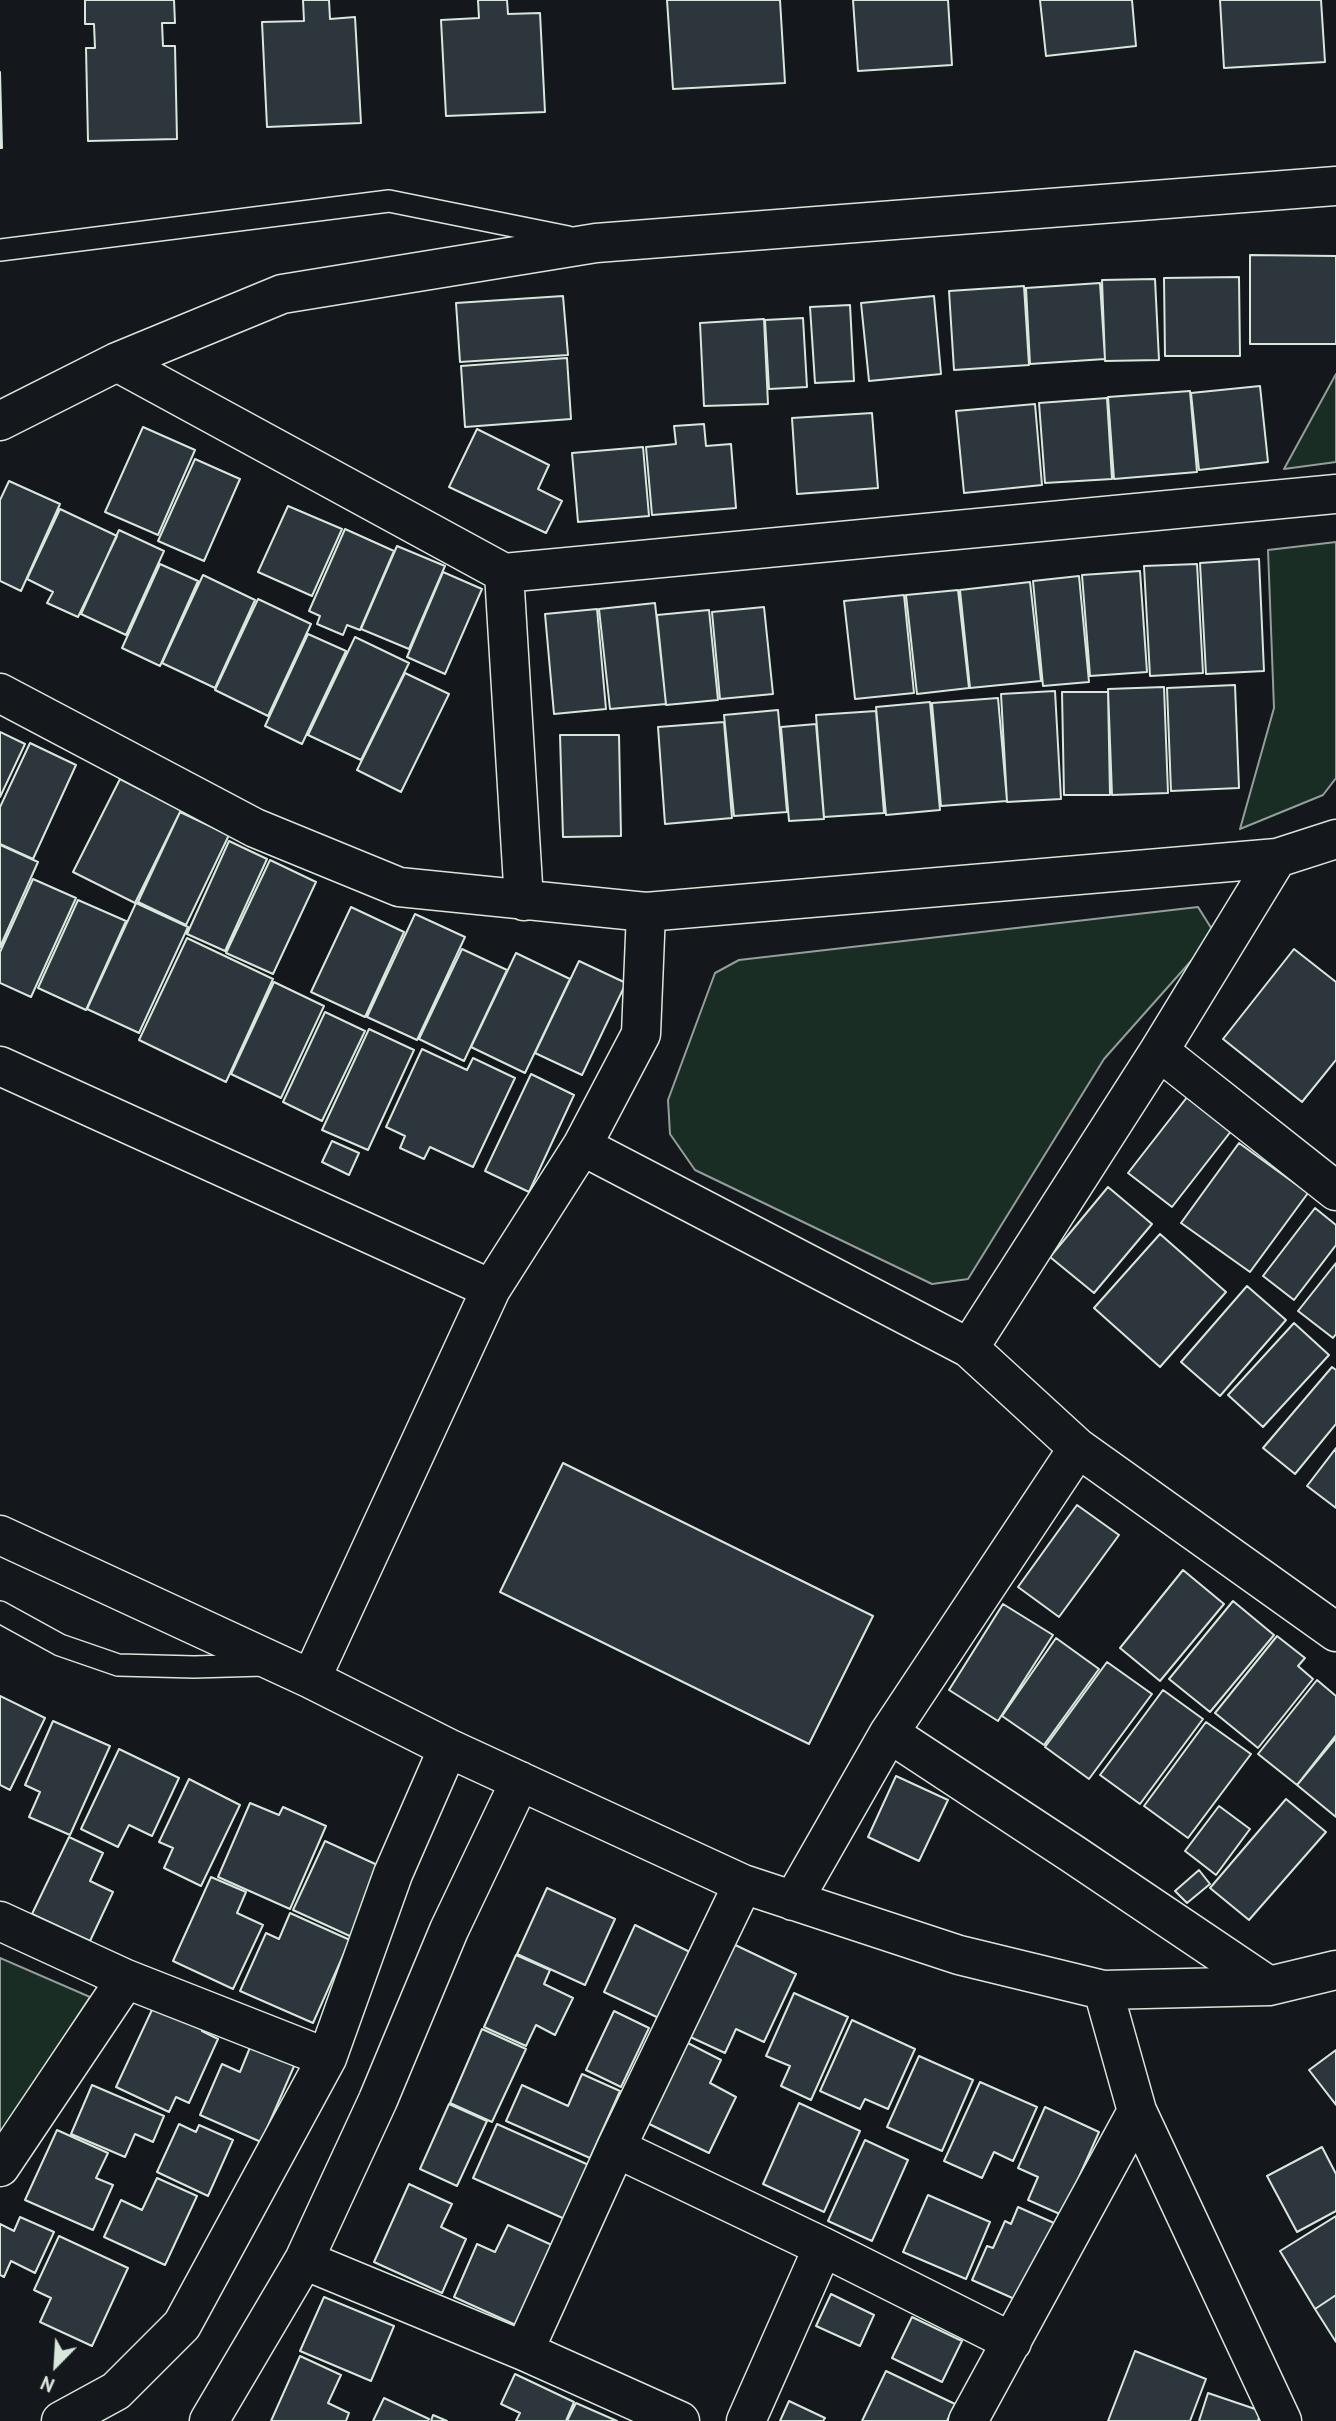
<!DOCTYPE html>
<style>
body{margin:0}
#map{position:relative;width:1336px;height:2421px;overflow:hidden;background:#14181c;font-family:"PT Sans",sans-serif}
canvas{display:block}
.north{position:absolute;left:21px;top:2330px;width:70px;height:70px;-webkit-text-stroke:5px #14181c;paint-order:stroke;rotate:204deg;font-size:19px;font-weight:700;line-height:28px;text-align:center;color:#d8e6dc}
.north::after{content:'';display:block;margin:auto;width:24px;height:32px;background:#d8e6dc;clip-path:polygon(50% 0,100% 100%,50% 72%,0 100%)}
</style>
<div id="map">
<canvas width="1336" height="2421"></canvas>
<div class="north">N</div>
</div>
<script>
const c = document.querySelector('canvas').getContext('2d');
c.lineJoin = 'round';
function paint(path, color) { c.fillStyle = color; c.fill(path, 'evenodd'); }
function trace(path, color, width, dash) { c.strokeStyle = color; c.lineWidth = width; c.lineCap = dash ? 'butt' : 'round'; c.setLineDash(dash || []); c.stroke(path); }
const green = new Path2D(`
 M1336,374V462L1284,469Z
 M1336,542V778L1323,795L1240,829L1274,708L1268,550Z
 M1198,907L1215,934L1104,1059L968,1279L932,1284L695,1170L670,1134L668,1100L715,973L739,960Z
 M0,1958L90,1997L1,2135H0Z`);
paint(green, '#1a2d24');
trace(green, '#939e99', 2);
const building = new Path2D(`
 M85,0H174L175,23H162L163,46H175L177,139L88,141L86,48H95L94,24H85Z
 M303,0H329L330,19L355,17L361,123L267,127L262,22L304,21Z
 M478,0H507L508,14L540,13L545,112L446,116L441,20L479,18Z
 M667,0H780L785,83L673,89Z
 M853,0H948L952,65L858,71Z
 M1040,0H1132L1136,46L1046,56Z
 M1220,0H1321L1325,62L1224,68Z
 M0,72L2,148H0Z
 M1250,255L1336,256V344H1250Z
 M1239,277L1240,356H1165L1164,278Z
 M1155,279L1159,360L1105,361L1102,280Z
 M1100,283L1105,359L1030,364L1026,288Z
 M1024,286L1029,365L954,370L949,291Z
 M563,296L568,355L460,362L456,303Z
 M934,296L941,374L869,381L861,303Z
 M850,305L854,381L815,383L810,307Z
 M803,318L807,387L769,389L765,320Z
 M764,319L768,404L704,406L700,323Z
 M567,358L571,419L465,427L461,366Z
 M1260,386L1268,462L1199,470L1191,393Z
 M1190,391L1197,472L1114,479L1108,397Z
 M1107,398L1112,479L1045,483L1039,403Z
 M1035,404L1042,485L964,493L956,411Z
 M872,413L878,488L797,494L792,418Z
 M704,424L706,446L731,444L736,508L652,515L646,447L676,444L674,426Z
 M143,427L195,450L158,535L105,512Z
 M477,429L549,465L538,489L562,501L546,533L449,487Z
 M643,447L649,516L578,522L572,453Z
 M195,459L240,479L204,561L158,541Z
 M9,481L60,504L21,591L0,581V500Z
 M288,506L342,529L312,596L258,572Z
 M60,509L117,536L78,617L47,603L53,592L27,579Z
 M345,529L394,551L360,630L347,625L343,635L317,624L320,616L309,611Z
 M119,530L164,551L126,635L81,614Z
 M397,546L445,566L409,649L361,629Z
 M1259,559L1264,671L1206,674L1200,563Z
 M160,564L198,581L160,666L122,648Z
 M1197,564L1203,673L1150,676L1144,566Z
 M1140,571L1147,672L1090,676L1082,575Z
 M443,572L482,589L445,674L407,657Z
 M203,575L255,600L215,688L162,663Z
 M1079,576L1089,682L1043,686L1033,581Z
 M1030,582L1041,681L970,688L960,590Z
 M958,590L969,688L917,694L906,595Z
 M904,595L914,693L855,699L844,601Z
 M258,599L311,624L268,716L215,690Z
 M655,603L666,704L610,709L599,609Z
 M764,607L773,694L720,699L712,612Z
 M597,609L606,709L554,714L545,614Z
 M709,610L718,700L666,705L657,615Z
 M308,634L346,651L302,744L265,726Z
 M355,637L409,663L361,760L308,735Z
 M405,673L449,694L401,792L357,770Z
 M1235,685L1239,788L1171,791L1167,688Z
 M1164,687L1168,793L1112,795L1108,689Z
 M1055,691L1061,799L1007,802L1001,694Z
 M1062,692H1108L1110,795H1064Z
 M998,698L1007,801L941,806L932,703Z
 M930,702L940,810L886,815L876,707Z
 M778,710L787,812L734,816L724,715Z
 M876,711L884,813L824,817L816,715Z
 M724,722L732,818L665,824L658,727Z
 M816,724L824,819L789,821L781,727Z
 M0,732L25,744L0,797Z
 M560,735H619L621,836L563,837Z
 M30,743L76,765L33,859L0,844V807Z
 M120,779L181,810L135,903L73,872Z
 M180,812L229,835L186,925L138,902Z
 M229,841L267,859L225,951L187,934Z
 M0,845L38,862L0,947Z
 M270,860L316,882L273,974L226,953Z
 M33,879L76,898L31,997L0,983V952Z
 M78,900L126,921L86,1010L38,988Z
 M136,903L188,927L139,1033L87,1009Z
 M351,907L404,932L365,1017L311,992Z
 M415,914L465,937L417,1040L367,1017Z
 M187,938L273,979L226,1082L139,1040Z
 M462,949L507,970L464,1061L419,1039Z
 M1294,949L1336,982V1060L1302,1102L1223,1039Z
 M516,953L570,979L525,1073L471,1047Z
 M579,961L626,983L582,1075L535,1053Z
 M274,982L324,1006L281,1098L231,1074Z
 M325,1012L365,1031L322,1121L283,1102Z
 M369,1029L414,1050L368,1150L322,1130Z
 M422,1049L467,1070L473,1058L515,1078L473,1167L430,1147L424,1159L400,1148L405,1136L386,1127Z
 M531,1074L574,1095L529,1192L485,1171Z
 M1188,1096L1232,1130L1172,1207L1128,1173Z
 M332,1141L359,1153L349,1175L322,1162Z
 M1239,1143L1308,1193L1250,1272L1181,1223Z
 M1108,1187L1152,1224L1094,1293L1050,1257Z
 M1315,1208L1336,1225V1245L1294,1300L1263,1276Z
 M1160,1234L1226,1292L1160,1367L1094,1308Z
 M1336,1263V1334L1333,1338L1298,1311Z
 M1247,1286L1286,1320L1220,1396L1181,1362Z
 M1294,1323L1329,1355L1263,1427L1228,1395Z
 M1332,1367L1336,1370V1424L1295,1474L1263,1448Z
 M1336,1448V1508L1307,1486Z
 M563,1463L873,1616L809,1744L500,1592Z
 M1077,1505L1119,1535L1059,1617L1018,1587Z
 M1183,1570L1224,1604L1160,1681L1120,1648Z
 M1233,1601L1274,1635L1210,1712L1169,1679Z
 M1003,1604L1053,1635L998,1721L949,1690Z
 M1277,1636L1305,1658L1298,1666L1313,1679L1258,1748L1215,1713Z
 M1056,1638L1099,1669L1044,1745L1002,1716Z
 M1107,1662L1152,1694L1089,1779L1045,1747Z
 M1317,1680L1336,1696V1735L1297,1785L1258,1754Z
 M1163,1690L1203,1719L1140,1804L1100,1775Z
 M0,1696L45,1718L10,1790L0,1785Z
 M53,1721L110,1746L70,1835L29,1817L40,1792L25,1785Z
 M1206,1722L1251,1754L1188,1838L1144,1806Z
 M1336,1738V1817L1297,1785Z
 M119,1749L179,1778L152,1836L129,1825L118,1847L81,1829Z
 M896,1776L948,1800L919,1861L868,1837Z
 M189,1779L240,1805L201,1886L164,1868L173,1848L159,1842Z
 M1286,1799L1326,1832L1249,1920L1210,1888Z
 M250,1803L279,1815L283,1807L326,1826L290,1909L218,1877Z
 M1219,1806L1250,1829L1216,1875L1185,1851Z
 M69,1837L103,1853L90,1881L113,1892L90,1941L32,1914Z
 M325,1841L384,1868L352,1937L293,1910Z
 M1199,1870L1210,1884L1187,1903L1175,1891Z
 M211,1877L246,1892L237,1913L263,1925L233,1989L173,1961Z
 M547,1888L615,1919L585,1985L517,1954Z
 M290,1913L350,1940L313,2023L240,1991L266,1933L279,1939Z
 M635,1925L694,1954L663,2020L604,1992Z
 M729,1942L796,1974L764,2042L736,2029L725,2053L686,2035Z
 M516,1955L550,1970L544,1984L573,1998L555,2035L536,2025L526,2046L484,2027Z
 M794,1993L848,2017L811,2100L781,2086L790,2066L766,2056Z
 M158,1997L208,2020L202,2031L218,2039L189,2103L176,2097L169,2112L116,2087Z
 M614,2011L649,2028L621,2087L586,2070Z
 M852,2020L915,2049L888,2109L865,2099L860,2109L820,2091Z
 M482,2029L526,2049L492,2122L450,2103Z
 M682,2040L721,2060L710,2083L736,2097L709,2153L643,2121Z
 M251,2045L295,2064L261,2142L200,2115L222,2064L240,2072Z
 M1336,2050V2105L1309,2070Z
 M919,2056L973,2080L942,2151L887,2127Z
 M582,2074L620,2091L590,2158L506,2121L522,2085L568,2106Z
 M980,2082L1037,2107L1013,2161L994,2152L982,2178L944,2161Z
 M92,2085L164,2116L153,2142L135,2134L125,2157L71,2134Z
 M799,2103L860,2131L824,2212L763,2184Z
 M449,2104L487,2121L457,2186L420,2169Z
 M1045,2107L1099,2132L1062,2215L1028,2200L1038,2177L1018,2168Z
 M179,2124L196,2132L199,2125L233,2140L208,2196L157,2172Z
 M497,2124L591,2166L567,2220L473,2178Z
 M57,2130L108,2153L96,2178L113,2185L93,2230L25,2200Z
 M865,2140L908,2160L872,2241L828,2221Z
 M1322,2147L1336,2174V2211L1297,2232L1267,2176Z
 M157,2178L197,2196L165,2265L104,2237L121,2200L142,2210Z
 M409,2184L452,2204L441,2227L466,2239L442,2293L374,2262Z
 M928,2195L990,2222L966,2279L903,2252Z
 M1018,2207L1054,2223L1019,2301L972,2280L987,2246L993,2248L1005,2221L1011,2224Z
 M1336,2216V2295L1315,2309L1280,2251Z
 M20,2217L54,2232L35,2273L11,2261L4,2277L0,2275V2224L14,2231Z
 M508,2225L554,2246L518,2326L454,2297L477,2244L495,2252Z
 M59,2236L128,2268L92,2346L40,2322L51,2298L34,2290Z
 M831,2294L874,2315L860,2346L816,2326Z
 M1336,2295V2342L1315,2309Z
 M324,2297L394,2326L371,2381L300,2351Z
 M912,2317L962,2341L942,2382L892,2358Z
 M1135,2351L1206,2379L1190,2421H1108Z
 M300,2356L341,2375L328,2403L349,2413L346,2421H271Z
 M886,2371L955,2404L947,2421H862Z
 M515,2374L574,2402L566,2421H516L520,2413L501,2404Z
 M1208,2393L1261,2411L1258,2421H1199Z
 M384,2398L429,2419L428,2421H373Z
 M789,2401L825,2418L823,2421H780Z
 M576,2403L617,2421H567Z
 M433,2415L447,2421H431Z`);
paint(building, '#2c363c');
trace(building, '#d8e6dc', 2);
const lane = new Path2D(`
 M0,250L389,201L568,237
 M0,1612L60,1645L118,1665L194,1667L263,1665`);
const street = new Path2D(`
 M117,362L504,573L1336,494
 M0,421L117,362L282,294L596,243L1336,186
 M504,573L524,901
 M0,693L255,828L399,887L646,912L1277,858L1336,839
 M1159,1051L1336,1191
 M0,1066L491,1289L582,1146L969,1348L1078,1448L1336,1632
 M582,1146L641,1034L646,912
 M969,1348L1159,1051L1277,858
 M0,1535L311,1679L448,1748L743,1884L959,1955L1103,1990L1269,1986L1336,1970
 M311,1679L491,1289
 M889,1733L1078,1448
 M793,1901L889,1733L1073,1854L1269,1986
 M0,1921L126,1979L327,2058
 M1103,1990L1137,2111L1282,2421
 M616,2148L823,2247L1012,2342
 M0,2167L126,1979
 M304,2260L524,2351L680,2421
 M524,2351L616,2148L743,1884
 M61,2421L116,2391L182,2325L327,2058L393,1874L448,1748
 M209,2421L304,2260L378,2100L449,1930L520,1781
 M746,2421L823,2247
 M968,2421L1137,2111`);
trace(lane, '#d8e6dc', 24);
trace(street, '#d8e6dc', 41);
trace(lane, '#14181c', 21);
trace(street, '#14181c', 38);
</script>
